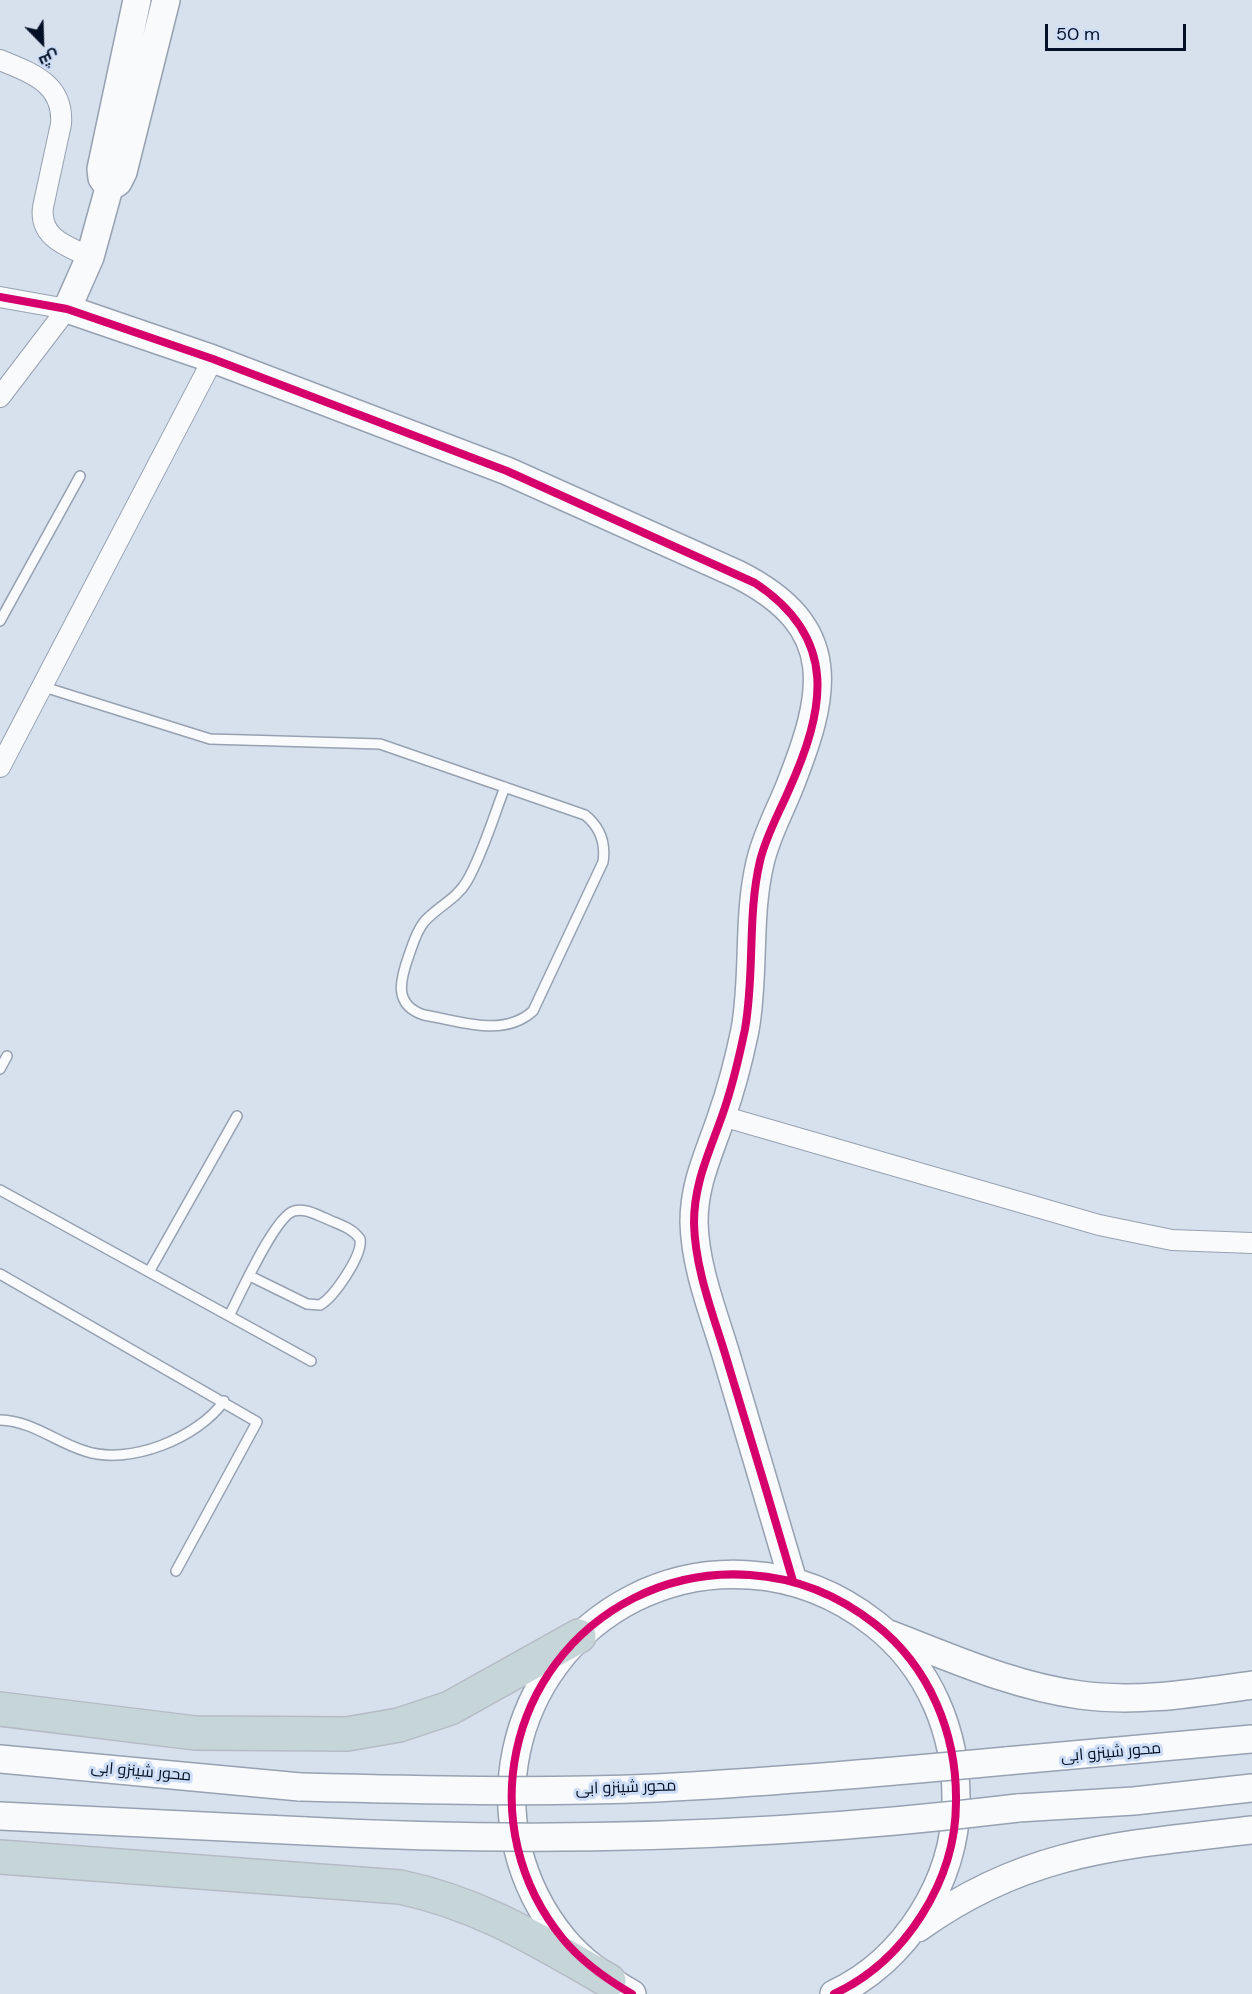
<!DOCTYPE html>
<meta charset="utf-8">
<style>
body{margin:0}
#map{position:relative;width:1252px;height:1994px;overflow:hidden;background:#d7e0ed;font-family:"DM Sans",Cairo,sans-serif}
canvas{display:block}
.north{position:absolute;left:12px;top:12px;width:60px;height:60px;-webkit-text-stroke:4px #cedef6;paint-order:stroke;rotate:157deg;font-size:16px;font-weight:700;line-height:24px;text-align:center;color:#041025}
.north::after{content:'';display:block;margin:auto;width:21px;height:27px;background:#041025;clip-path:polygon(50% 0,100% 100%,50% 72%,0 100%)}
.scale{position:absolute;left:1045px;top:24px;width:141px;height:27px;box-sizing:border-box;border:3px solid #041025;border-top:0;padding-left:8px;font-size:18px;line-height:21px;white-space:nowrap;color:#041025;-webkit-text-stroke:4px #cedef6;paint-order:stroke}
</style>
<div id="map">
<canvas width="1252" height="1994"></canvas>
<div class="north">ش</div>
<div class="scale">50 m</div>
</div>
<script>
const c = document.querySelector('canvas').getContext('2d');
c.lineJoin = 'round';
function trace(path, color, width, dash) { c.strokeStyle = color; c.lineWidth = width; c.lineCap = dash ? 'butt' : 'round'; c.setLineDash(dash || []); c.stroke(path); }
function label(font, color, halo, rows, align = 'center') {
  c.font = font + ' "DM Sans",Cairo,sans-serif'; c.lineWidth = 6; c.setLineDash([]); c.textBaseline = 'middle'; c.strokeStyle = halo; c.fillStyle = color; for (const [text, x, y, turn = 0] of rows) {
    c.save(); c.translate(x, y); c.rotate((+turn || 0) * Math.PI / 180); c.textAlign = isNaN(turn) ? turn : align; if (halo) c.strokeText(text, 0, 0); c.fillText(text, 0, 0); c.restore();
  }
}
const lane = new Path2D(`
 M0,621L80,476
 M44,687L210,739L380,744L585,815C600,827 606,842 603,862L533,1011C503,1038 461,1021 424,1015C393,1005 400,980 409,955C413,944 416,932 424,922C437,907 457,899 467,881C483,853 493,818 505,787
 M0,1069L7,1056
 M0,1190L311,1361
 M149,1272L237,1116
 M0,1274L257,1422L176,1571
 M229,1316C240,1295 275,1216 294,1211C304,1208 315,1214 325,1218C337,1224 352,1227 360,1239C363,1255 334,1297 320,1305L307,1304L250,1276
 M0,1420C33,1421 55,1442 85,1451C129,1466 198,1438 224,1401`);
const street = new Path2D(`
 M0,60C32,73 64,84 61,124L43,207C39,238 67,246 90,257
 M0,297L67,309L0,397
 M0,767L213,359
 M722,1116L1099,1225L1172,1240L1252,1243`);
const secondary = new Path2D(`
 M166,0L123,172L118,182L109,188L90,257L67,309L213,359L507,471L737,574C843,627 826,695 789,788C779,813 766,836 760,863C747,918 755,974 745,1030C739,1059 731,1090 721,1118C709,1154 694,1183 694,1222C695,1268 714,1314 727,1358C749,1432 771,1506 793,1581
 M109,188L102,178L101,169L137,0
 M889,1634C952,1658 1013,1686 1080,1695C1137,1703 1195,1693 1252,1685
 M0,1759L300,1787
 M1006,1761L1252,1739
 M1018,1808L1134,1801L1252,1788
 M0,1816L306,1831
 M918,1928C1028,1849 1123,1845 1252,1830
 M632,1994C606,1979 582,1962 563,1939C472,1828 506,1663 634,1598C670,1580 709,1572 750,1575C797,1578 838,1595 875,1624C930,1667 957,1734 956,1802C956,1881 905,1961 834,1994`);
const highway = new Path2D(`
 M0,1709L195,1733L347,1734L399,1725L450,1708L579,1636
 M0,1857L400,1887C481,1904 539,1941 609,1981`);
trace(lane, '#96a1b1', 12);
trace(street, '#96a1b1', 22);
trace(secondary, '#96a1b1', 30);
trace(highway, '#b5bbc5', 36);
trace(lane, '#f9fafc', 9);
trace(street, '#f9fafc', 20);
trace(secondary, '#f9fafc', 27);
trace(highway, '#c6d5d7', 33);
const secondaryBridge = new Path2D(`
 M300,1787C419,1790 537,1793 656,1788C773,1782 889,1772 1006,1761
 M306,1831C546,1844 779,1837 1018,1808`);
trace(secondaryBridge, '#96a1b1', 30, []);
trace(secondaryBridge, '#f9fafc', 27);
trace(new Path2D(`
 M0,297L67,309L213,359L507,471L755,583C840,639 825,710 788,792C778,815 766,836 760,861C747,916 755,973 745,1029C739,1058 732,1088 722,1116C709,1153 694,1183 694,1223C695,1269 713,1314 726,1357C749,1432 771,1506 793,1581
 M632,1994C606,1979 582,1962 563,1939C472,1828 506,1663 634,1598C670,1580 709,1572 750,1575C797,1578 838,1595 875,1624C930,1667 957,1734 956,1802C956,1881 905,1961 834,1994`), '#d6006c', 8);
label('16px', '#041025', '#cedef6', [
 ["محور شينزو ابى",1111,1753,-5],
 ["محور شينزو ابى",141,1772,5],
 ["محور شينزو ابى",626,1788,-2]
]);
</script>
